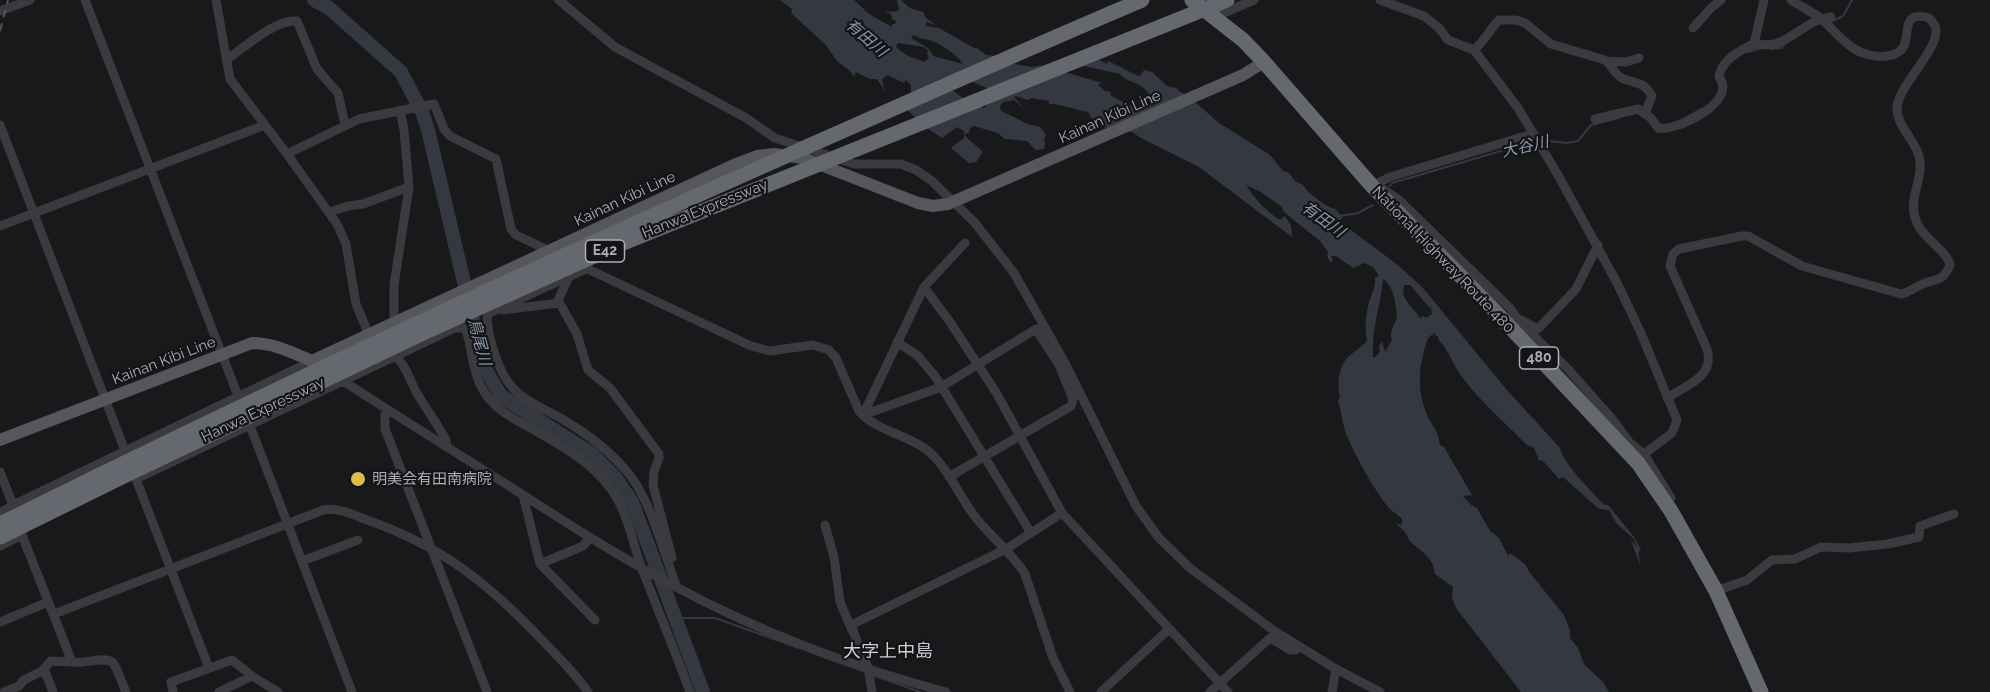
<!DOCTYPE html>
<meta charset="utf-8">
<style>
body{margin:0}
canvas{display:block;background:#19181a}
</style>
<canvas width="1990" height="692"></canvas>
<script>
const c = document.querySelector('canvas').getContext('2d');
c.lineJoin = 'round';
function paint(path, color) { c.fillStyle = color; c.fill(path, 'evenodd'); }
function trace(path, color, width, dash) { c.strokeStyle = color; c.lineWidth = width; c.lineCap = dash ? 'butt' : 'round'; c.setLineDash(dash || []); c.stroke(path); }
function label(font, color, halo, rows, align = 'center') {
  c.font = font + ' Raleway,"Noto Sans JP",sans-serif'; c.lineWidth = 4.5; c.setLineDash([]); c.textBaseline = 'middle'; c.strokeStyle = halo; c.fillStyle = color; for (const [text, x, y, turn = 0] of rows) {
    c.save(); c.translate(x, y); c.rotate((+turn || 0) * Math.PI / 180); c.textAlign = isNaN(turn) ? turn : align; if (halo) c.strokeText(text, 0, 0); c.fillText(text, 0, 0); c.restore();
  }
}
paint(new Path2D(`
 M780,0H854L869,14L892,27V24H895L896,21L892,19L891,14L885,12L899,11L897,0H901L910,8L923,12L926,18L936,25L926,22V26L939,28L974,48H977L986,55L996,56L1009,63L1031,67L1094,57L1107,64L1108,61C1120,66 1128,72 1140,76L1144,70L1152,72L1167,86L1176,88L1179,91L1188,96L1219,123L1270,155L1283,171L1288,172L1295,181L1303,185L1307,191L1325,205L1335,209L1343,218L1340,220L1344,225L1398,265L1423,288L1507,390L1560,448C1564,465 1592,491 1604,505H1608L1634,537L1641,550L1638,552L1641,567L1631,541L1637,547L1633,538L1616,523L1609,510L1599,509L1563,477L1559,479L1543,461L1539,460L1534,448L1527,445C1505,423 1482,403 1463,378C1453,366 1449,350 1438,339V336H1435L1436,333C1426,336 1427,342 1424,351C1418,373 1418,393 1427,415C1430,422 1436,429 1438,436C1439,439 1439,442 1440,445L1444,447L1472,495L1463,496L1471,505L1477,508L1490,531L1499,538L1508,556L1510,553L1525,564L1530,573L1564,615L1570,630V638L1578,648L1584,664L1604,683L1609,692H1521L1456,608L1452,598L1453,587L1435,574C1434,559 1422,552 1412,543C1408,540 1407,534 1403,530C1401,528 1398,526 1396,523L1402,525V519C1398,514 1392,512 1388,507C1372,486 1358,461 1347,436C1342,424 1342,412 1338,401L1340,397C1337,383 1338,370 1347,358C1353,352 1361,348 1367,341C1365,326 1365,318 1369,302C1372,293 1376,288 1375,278L1379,276L1373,267L1364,263L1353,268L1336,256H1331L1333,261L1330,262L1327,256L1328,252L1320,241L1284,212L1282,207L1261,192L1246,185C1254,198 1267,212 1280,220L1285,216L1291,226L1292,237L1199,167L1141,138L1132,132L1110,131L1091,118L1088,112C1075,110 1062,104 1049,104V101L1031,98L1028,100L1016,96L1014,97L1025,109L1014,100L1003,102L1000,106L1001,111L1028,124L1040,127L1046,135L1044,139L1045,143L1044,149L1036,150L1027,141L1005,139L998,133L974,126L970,128L969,134L965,133V136L983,152L976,162L969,163L951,148L964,138V131L957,127L942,138L925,127L905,108L911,93V85L906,80L904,83L887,75L882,80L885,91L877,79H870L856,72L854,77L850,71L837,61L825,44L791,13L792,9ZM913,35C920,39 929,39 937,43C946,48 957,55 963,64L933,56C929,46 920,44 911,38ZM899,43L923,47L928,50L927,54L929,58L924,62L906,55L897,48L896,45ZM1084,66L1120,74C1126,82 1135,81 1142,87C1147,90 1148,94 1153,97L1149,99L1145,96L1143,99L1148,103L1136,108L1111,96L1110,91L1106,92L1098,85L1101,83L1110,85L1064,72L1075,67ZM944,78C963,79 975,81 992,91L991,101L984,108C963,102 955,90 938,80ZM1383,279C1394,286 1396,305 1397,318C1394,325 1389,333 1392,340L1385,352L1382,341L1379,346L1380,351L1376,357H1373C1371,330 1381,304 1383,279ZM1404,285H1410L1429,307H1431L1432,314L1426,318L1423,316L1420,318C1415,308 1400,301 1404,285Z`), '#343941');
trace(new Path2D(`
 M1833,21L1843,16L1852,0
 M1771,49L1781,48L1785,44
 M1748,52L1759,49
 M1685,118L1701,109
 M1540,140L1566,143L1578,141L1591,125L1619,118
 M1390,186L1392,183L1535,141
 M1340,216L1358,213L1373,205
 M675,620L682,618H715L799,648
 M875,676L920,692`), '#343941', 2);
trace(new Path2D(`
 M314,0L329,8L401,72L422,112L428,130L484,367L501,396L592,454L615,477L632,502L703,692`), '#343941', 14);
trace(new Path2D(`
 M85,0L240,401
 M216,0L230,79L287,154L337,224L346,244L356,304L369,335
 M559,0L615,47L746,118L775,138L854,164H901L916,170L932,181L975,223L1014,273L1065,363L1136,506L1159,538L1190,568L1273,630L1336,669L1380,692
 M1380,0L1424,16L1439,28L1448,40L1474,50L1518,108L1558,175L1617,283L1640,331L1677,420L1672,433L1644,454L1629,442L1621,445
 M0,11L30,0
 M1214,17L1254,0
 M1693,28L1711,8L1721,0
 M1754,44C1762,45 1771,46 1778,43C1798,35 1808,20 1831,17
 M1474,50C1485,41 1489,30 1499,20H1516L1525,23L1551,44L1605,60C1612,65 1615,75 1622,78C1636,85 1643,80 1652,96L1645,113
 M226,60C244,48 275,19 297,21L317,69L338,93L345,125
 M1607,61L1626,62L1639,58
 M1595,119L1638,109L1651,118L1658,128C1675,132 1739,102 1719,77C1721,61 1740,50 1754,44L1764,0
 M0,125L127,456
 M287,154L359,119L434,104L444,129L450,136L496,159L511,229L516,235L552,252
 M1372,186L1390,177L1532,134
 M1380,187L1399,200L1510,308L1520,323L1567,368L1613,420L1629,442
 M330,212L348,206L363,204L409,187
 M0,226L265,125
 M575,263L751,346L770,351L813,345L829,350L836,358L859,411C876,431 906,434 927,450C947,466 958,494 973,514C989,536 1011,551 1025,574L1053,658L1070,692
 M586,269L487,314C487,334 498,372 512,387C525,402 545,409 562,419C588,434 610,451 629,474C652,503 663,552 677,588
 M569,277L558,300L577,334L588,370L610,388L659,454V458L654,471L653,485L672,558
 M924,287L950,322L997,394L1062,513L1228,692
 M502,310L559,303
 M1521,320L1538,329L1576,289L1598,245
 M394,323V285L409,187L404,130L400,110
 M897,342L917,355L935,376L1031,533
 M393,355C406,363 410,382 418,395C427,410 438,425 446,440L447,447
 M332,374C391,412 450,449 509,486C562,520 616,555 672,585C758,631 851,667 946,692
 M1667,398C1687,385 1715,377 1707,349L1670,266L1673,254L1679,249L1742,236H1748L1802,266L1901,294C1910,292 1915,287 1923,284C1937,278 1943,282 1950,265C1947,250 1924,240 1917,223C1906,198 1925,180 1919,156C1914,138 1896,126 1897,107C1899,85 1937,52 1936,30C1936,25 1932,21 1929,18C1901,10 1910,33 1904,46C1898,58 1878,58 1866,54C1847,49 1834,29 1819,17C1810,11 1800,6 1791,0
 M388,410L385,415V429L487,692
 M863,415L941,387L1036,329L1059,365L1065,363
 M863,415L924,287L965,243
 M249,423L352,692
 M1644,454L1671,498
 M0,472L13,505
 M134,474L209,668
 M949,477L1071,406L1073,399L1059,365
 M136,479L455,328H464L467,333C472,351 473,373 483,390C494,410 516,420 536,431C564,447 591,462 611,489C628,512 632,542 642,569C658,610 675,651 690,692
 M523,495L540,564L595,620
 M0,513L13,505L312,361L316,363
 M825,525L834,557L840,602L852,630
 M0,546L22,535L72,662C84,665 107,654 114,664C119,673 122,683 126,692
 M302,561L358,540
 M540,564L583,546L590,537
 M1716,591L1747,580L1772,560L1795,559L1821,547L1849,548L1888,544L1919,537L1920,526L1954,514
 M54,614L323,510C337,507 354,515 367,520C442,546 489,584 543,641C558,657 575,673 588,692
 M0,622L48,602
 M44,669L53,692
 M4,692L19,686L24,680L42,671L51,661L72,662
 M173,692L171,682L232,660L252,676L278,692
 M219,692L252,676
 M872,692L868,668L853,631V624L1006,549L1062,513
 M1101,692L1169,629
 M1210,692L1270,638L1290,650H1296L1299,646
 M1332,692L1336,669`), '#3a3a3f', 9);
trace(new Path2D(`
 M0,440L252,343C274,343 293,353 312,361L736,164L757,156L774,154L803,158L918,203L933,206L948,204L1243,75L1264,62`), '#56575d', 12);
trace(new Path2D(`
 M1192,0L1243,40L1264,62L1372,186L1493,309L1638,463L1671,511L1716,591L1761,692`), '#66686f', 15);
trace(new Path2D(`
 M0,31L8,0`), '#535459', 2, [8, 6]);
trace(new Path2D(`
 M0,524C262,394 528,270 795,152C911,101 1026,49 1142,0
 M0,537L128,474L421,334L623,243L1227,0`), '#66686f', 15);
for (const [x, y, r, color] of [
 [358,479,8,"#dbbc4f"]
]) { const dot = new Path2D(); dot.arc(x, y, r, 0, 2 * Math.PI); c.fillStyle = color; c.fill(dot); trace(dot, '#141315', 2); }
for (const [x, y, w] of [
 [605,251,39],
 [1539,358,39]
]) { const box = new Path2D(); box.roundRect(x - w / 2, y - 11, w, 22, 4.5); c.fillStyle = '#141315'; c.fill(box); trace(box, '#acafb8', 1.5); }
label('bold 14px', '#acafb8', null, [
 ["E42",605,251],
 ["480",1539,358]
]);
label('15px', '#acafb8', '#141315', [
 ["Kainan Kibi Line",1110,117,-24],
 ["Kainan Kibi Line",625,199,-25],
 ["Hanwa Expressway",705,209,-22],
 ["National Highway Route 480",1443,260,46],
 ["Kainan Kibi Line",164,361,-21],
 ["Hanwa Expressway",263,410,-25]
]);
label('15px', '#acafb8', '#141315', [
 ["明美会有田南病院",372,479]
], 'left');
label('italic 16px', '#8898ae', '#141315', [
 ["有田川",866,38,41],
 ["大谷川",1525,147,-13],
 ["有田川",1323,220,36],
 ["鳥尾川",479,342,75]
]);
label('18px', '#cdced5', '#141315', [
 ["大字上中島",888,652]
]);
</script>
